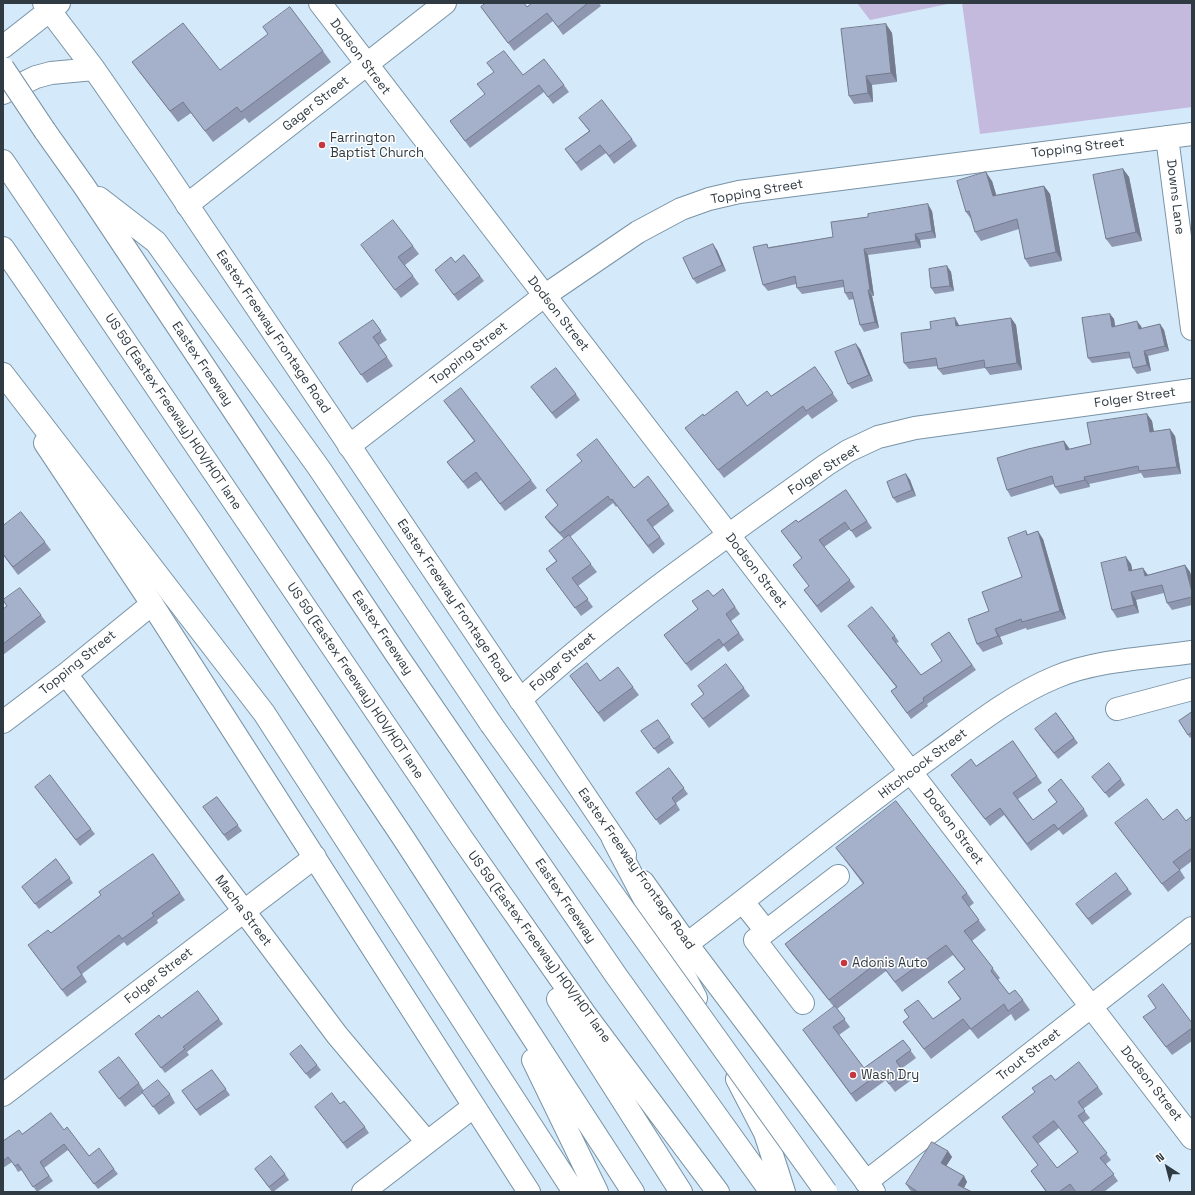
<!DOCTYPE html>
<style>
body{margin:0}
#map{position:relative;width:1195px;height:1195px;overflow:hidden;background:#d4eafa;font-family:"Space Grotesk",sans-serif}
canvas{display:block}
.frame{position:absolute;inset:0;border:4px solid #2f3a42;pointer-events:none}
.north{position:absolute;left:1147px;top:1147px;width:40px;height:40px;-webkit-text-stroke:3px #fff;paint-order:stroke;rotate:324deg;font-size:11px;font-weight:700;line-height:16px;text-align:center;color:#2f3a42}
.north::after{content:'';display:block;margin:auto;width:14px;height:18px;background:#2f3a42;clip-path:polygon(50% 0,100% 100%,50% 72%,0 100%)}
</style>
<div id="map">
<canvas width="1195" height="1195"></canvas>
<div class="frame"></div>
<div class="north">N</div>
</div>
<script>
const c = document.querySelector('canvas').getContext('2d');
c.lineJoin = 'round';
function paint(path, color) { c.fillStyle = color; c.fill(path, 'evenodd'); }
function trace(path, color, width, dash) { c.strokeStyle = color; c.lineWidth = width; c.lineCap = dash ? 'butt' : 'round'; c.setLineDash(dash || []); c.stroke(path); }
function label(font, color, halo, rows, align = 'center') {
  c.font = font + ' "Space Grotesk",sans-serif'; c.lineWidth = 3; c.setLineDash([]); c.textBaseline = 'middle'; c.strokeStyle = halo; c.fillStyle = color; for (const [text, x, y, turn = 0] of rows) {
    c.save(); c.translate(x, y); c.rotate((+turn || 0) * Math.PI / 180); c.textAlign = isNaN(turn) ? turn : align; if (halo) c.strokeText(text, 0, 0); c.fillText(text, 0, 0); c.restore();
  }
}
paint(new Path2D(`
 M857,3H953L870,20Z
 M962,3H1192V107L980,134Z`), '#c3badd');
const minor = new Path2D(`
 M320,3L1192,1138
 M1167,137L1192,329
 M187,205L445,3
 M349,446L544,296L638,232L681,209L709,199L739,192L1192,134
 M66,674L337,1035L427,1142
 M520,700C615,613 722,540 826,465L848,451L878,437L915,428L1192,390
 M1117,709L1192,689
 M3,722L66,674L152,604
 M743,902L766,931
 M687,944C769,882 848,817 931,757C971,728 1010,696 1056,677C1096,660 1149,658 1192,652
 M803,1003L755,940L838,876
 M3,1095L315,857
 M866,1182L1192,928
 M363,1192L473,1107`);
const major = new Path2D(`
 M44,3L94,69L164,170L625,855
 M3,47L59,3
 M3,93L36,77L51,73L94,69
 M45,443L152,604L529,1192
 M643,882L687,944L874,1192`);
const highway = new Path2D(`
 M45,131L84,186L396,654L615,974L771,1192
 M3,161L461,837L585,1014L718,1192
 M99,198L156,242L319,468L491,724
 M3,248L193,524L404,839L633,1192
 M3,374L264,713L574,1192
 M613,839L696,998
 M558,999L681,1192
 M533,1060L597,1192
 M737,1079L765,1133L784,1192`);
trace(minor, '#7993a6', 24);
trace(major, '#7993a6', 24);
trace(highway, '#7993a6', 24);
trace(minor, '#fff', 22);
trace(major, '#fff', 22);
trace(highway, '#fff', 22);
const highwayBridge = new Path2D(`
 M3,68L45,131
 M491,724L826,1192`);
trace(highwayBridge, '#7993a6', 24, []);
trace(highwayBridge, '#fff', 22);
paint(new Path2D(`
 M532,3H599L601,6L563,35L553,21L514,51L481,7H527Z
 M886,24L892,33L897,82L872,85L873,102L854,104L849,96Z
 M323,51L331,62L249,123L245,118L213,142L191,113L178,122L140,73L132,62L220,70Z
 M523,75L564,85L569,92L553,104L544,92L470,148L450,121Z
 M579,118L632,139L637,146L614,164L606,153L581,171L565,149L589,131Z
 M1123,169L1129,177L1142,241L1112,247L1106,239Z
 M992,181L996,195L1044,186L1050,194L1062,261L1030,267L1025,259L1019,229L981,241L975,232L971,219L966,212Z
 M932,211L936,238L920,240L921,248L868,255L874,296H872L879,328L864,332L860,325L854,299L849,300L845,293L844,287L802,294L797,288L796,284L768,291L763,285L770,247L833,237Z
 M361,245L413,246L419,254L405,265L419,284L401,298Z
 M717,250L726,271L697,284L693,279Z
 M464,255L484,281L458,301L439,275Z
 M947,266L951,272L954,291L935,294L931,288Z
 M1110,314L1114,319L1115,326H1141L1142,329L1160,324L1164,330L1169,351L1148,356L1151,371L1137,374L1133,368L1131,358L1092,363L1088,358Z
 M955,318L959,326L1011,318L1016,325L1022,370L990,375L985,368L943,375L938,369V366L909,369L904,363L931,329Z
 M373,320L387,340L379,345L393,366L367,383L339,343Z
 M860,349L873,381L852,389L848,384Z
 M815,367L838,401L812,419L808,414L724,478L685,428L704,416L747,406L771,396Z
 M531,387L576,394L580,400L556,419Z
 M444,401L531,480L537,488L505,511L481,480L468,489L447,462L474,441Z
 M1147,414L1152,421L1154,432L1175,436L1181,474L1144,478L1141,473L1089,484L1090,487L1060,494L1055,487L1054,484L1011,497L1007,490L1064,441L1069,449L1091,444Z
 M906,474L910,480L916,496L897,503L893,498Z
 M634,488L669,504L674,511L653,527L665,544L653,554L617,506L616,507L613,503L570,537L597,572L578,586L593,607L581,616L546,569L556,561L549,551L564,539L550,524L545,517L558,506L546,490Z
 M846,490L872,528L856,538L850,529L824,547L855,587L821,613L804,590L809,586L793,565L802,559L781,531L798,522Z
 M3,526L45,542L51,550L18,575L3,555Z
 M1026,531L1028,535L1043,539L1066,619L1027,630L1026,628L1000,637L1003,644L983,652L977,644L989,611L1022,577Z
 M1131,564L1132,570L1148,575L1185,565L1190,572L1192,579V605L1172,610L1167,603L1164,593L1136,600L1139,613L1117,618L1112,610Z
 M723,589L740,614L731,621L744,640L728,652L724,646L691,671L664,635L698,609L713,596Z
 M3,609L41,615L46,622L3,655Z
 M848,626L895,636L899,642L896,643L921,675L942,661L949,632L976,670L927,704L928,706L911,719L891,691L896,687Z
 M570,676L600,681L633,687L639,695L604,722Z
 M698,686L744,688L750,696L709,728L691,704L704,695Z
 M1192,712V736L1190,738L1179,721Z
 M1056,713L1078,743L1058,759L1039,735Z
 M658,720L674,743L658,754L641,731Z
 M1013,741L1042,783L1018,799L1033,820L1057,802L1048,790L1084,809L1088,816L1063,835L1059,830L1031,851L1004,815L990,826L951,775L976,766Z
 M669,768L688,794L676,803L680,810L660,825L636,793Z
 M1092,777L1121,779L1125,785L1109,798Z
 M35,787L91,829L95,834L80,846Z
 M217,797L242,831L228,841L203,807Z
 M1192,816V861L1180,870L1185,878L1168,892L1115,823L1163,820L1186,821Z
 M836,848L967,893L974,903L969,907L986,930L972,941L1000,978L998,980L1009,994L1023,1000L1030,1010L1015,1021L1011,1014L978,1039L970,1029L931,1059L903,1022L909,1017L904,1010L933,1019L960,999L948,982L965,970L953,955L902,992L886,971L837,1009L850,1027L839,1035L864,1068L903,1040L916,1058L901,1069L910,1081L895,1092L886,1080L856,1102L809,1038L834,1007L792,954L785,944L863,884Z
 M153,854L185,900L157,920L158,923L127,946L124,942L82,974L87,982L67,997L33,952L51,933L101,895Z
 M56,859L73,883L39,909L22,887Z
 M1128,889L1132,894L1092,925L1076,904Z
 M1143,1017L1192,1023V1041L1172,1055Z
 M219,1019L223,1024L187,1052L189,1055L165,1073L135,1034Z
 M290,1054L317,1065L321,1070L310,1079Z
 M212,1070L230,1095L200,1116L182,1091Z
 M99,1072L139,1083L144,1091L170,1094L175,1103L159,1115L143,1093L125,1107Z
 M1055,1080L1098,1087L1103,1094L1083,1109L1090,1118L1083,1123L1111,1160L1106,1164L1118,1181L1104,1192H1076L1075,1190L1073,1192H1046L1031,1171L1038,1165L1002,1117ZM1059,1128L1078,1152L1057,1168L1038,1144Z
 M340,1104L365,1127L369,1133L347,1149L315,1107Z
 M64,1130L89,1156L114,1169L118,1174L98,1189L68,1150L44,1168L53,1181L37,1192L22,1170L18,1172L12,1162L3,1168V1141L22,1134Z
 M948,1151L952,1157L946,1166L964,1176L967,1182L964,1188L972,1192H913L910,1190L906,1184Z
 M255,1169L285,1174L289,1180L273,1192H272Z`), '#8e97af');
paint(new Path2D(`
 M886,24L892,33L897,82L891,73Z
 M866,76L872,85L873,102L868,93Z
 M1123,169L1129,177L1142,241L1136,232Z
 M986,172L992,181L999,204L993,196Z
 M1044,186L1050,194L1062,261L1056,252Z
 M928,204L932,211L936,238L932,231Z
 M915,234L920,240L921,248L916,241Z
 M713,244L717,250L726,271L722,265Z
 M864,249L868,255L874,296L870,290Z
 M947,266L951,272L954,291L950,286Z
 M868,290L872,296L879,328L875,322Z
 M1110,314L1114,319L1116,332L1112,327Z
 M955,318L959,325L961,333L956,326Z
 M1011,318L1016,325L1022,370L1017,363Z
 M1137,321L1141,326L1143,335L1139,329Z
 M1160,324L1164,330L1169,351L1165,346Z
 M856,344L860,349L873,381L869,375Z
 M1144,351L1148,356L1151,371L1147,365Z
 M1147,414L1152,421L1155,439L1150,432Z
 M1170,429L1175,436L1181,474L1177,467Z
 M1064,441L1069,448L1071,457L1066,450Z
 M906,474L910,480L916,496L912,490Z
 M1084,477L1089,484L1090,487L1085,480Z
 M1038,531L1043,539L1066,619L1060,611Z
 M1126,557L1131,564L1134,578L1129,571Z
 M1185,565L1190,572L1192,579V592Z
 M1143,568L1148,575L1145,576Z
 M1131,592L1136,600L1139,613L1134,605Z
 M995,629L1000,637L1003,644L998,636Z
 M948,1151L952,1157L945,1168L941,1163Z
 M964,1176L967,1182L962,1191L958,1185Z`), '#747b8e');
const building = new Path2D(`
 M486,3H524L527,7L532,3H588L558,27L547,13L508,43L481,7Z
 M290,7L323,51L241,112L237,107L205,131L183,102L170,111L132,62L183,23L220,70L268,34L263,27Z
 M886,24L891,73L866,76L868,93L849,96L841,29Z
 M504,51L523,75L544,59L564,85L548,97L539,85L465,141L450,121L485,94L477,84L494,72L487,63Z
 M602,100L632,139L609,156L600,145L576,163L565,149L590,131L579,118Z
 M1123,169L1136,232L1106,239L1093,175Z
 M986,172L993,196L1044,186L1056,252L1025,259L1017,219L975,232L969,211L966,212L957,181Z
 M928,204L932,231L915,234L916,241L864,249L870,290H868L875,322L860,325L852,292L845,293L843,280L797,288L795,276L763,285L753,247L767,244L768,248L833,237L831,222L868,217V214Z
 M393,220L413,246L398,257L413,276L395,290L361,245Z
 M713,244L722,265L693,279L683,258Z
 M464,255L480,276L454,295L435,270L451,257L455,262Z
 M947,266L950,286L931,288L929,269Z
 M1110,314L1112,327L1137,321L1139,329L1160,324L1165,346L1144,351L1147,365L1133,368L1129,352L1088,358L1082,318Z
 M955,318L956,326L1011,318L1017,363L985,368L984,360L938,369L936,358L904,363L901,333L931,329L930,322Z
 M373,320L381,331L373,337L387,357L361,375L339,343Z
 M856,344L869,375L848,384L835,352Z
 M815,367L833,393L806,411L803,406L718,470L685,428L703,414L704,416L737,391L747,406L767,391L771,396Z
 M556,368L576,394L552,413L531,387Z
 M461,388L531,480L500,504L476,472L463,482L447,462L475,441L444,401Z
 M1147,414L1150,432L1170,429L1177,467L1139,471L1138,466L1084,477L1085,480L1055,487L1052,476L1007,490L997,458L1028,449L1064,441L1066,450L1091,444L1087,423Z
 M597,439L634,488L648,476L669,504L647,520L660,537L648,546L612,499L610,500L608,496L560,533L545,517L558,505L546,490L582,461L577,455Z
 M906,474L912,490L893,498L887,482Z
 M846,490L867,521L851,531L845,522L819,540L850,580L817,606L804,590L809,586L793,565L802,558L781,531L796,520L798,522Z
 M21,512L45,542L13,567L3,554V526Z
 M1026,531L1027,535L1038,531L1060,611L1022,622L1021,619L995,629L998,636L977,644L968,619L989,611L982,592L1022,577L1008,538Z
 M569,535L591,564L572,578L588,599L575,608L546,569L557,561L549,551Z
 M1126,557L1129,571L1143,568L1145,576L1185,565L1192,592V597L1167,603L1162,585L1131,592L1134,605L1112,610L1101,563Z
 M20,588L41,615L3,644V609L7,606L3,600Z
 M723,589L735,607L726,614L739,633L723,645L719,639L686,664L664,635L698,609L692,601L708,590L713,596Z
 M872,607L895,636L892,638L921,675L942,661L931,644L949,632L972,665L923,698L924,701L907,713L891,691L897,687L848,626Z
 M587,663L600,681L618,667L633,687L598,713L570,676Z
 M726,664L744,688L703,719L691,704L704,694L698,686Z
 M1192,712V732L1188,735L1179,721Z
 M1056,713L1074,738L1054,753L1035,729Z
 M658,720L670,737L654,749L641,731Z
 M1013,741L1037,776L1013,793L1033,820L1057,802L1048,790L1061,779L1084,809L1058,829L1054,824L1027,844L1000,808L985,819L951,775L971,759L976,766Z
 M1109,763L1121,779L1105,793L1092,777Z
 M669,768L684,788L672,798L676,804L656,820L636,793Z
 M50,775L91,829L76,840L35,787Z
 M217,797L238,825L224,835L203,807Z
 M1147,799L1163,820L1177,809L1186,821L1192,816V848L1173,862L1180,870L1162,884L1115,823Z
 M896,801L967,893L962,897L979,920L964,931L993,968L991,971L1009,994L1015,990L1023,1000L1008,1011L1004,1004L971,1029L963,1019L924,1049L903,1022L909,1017L904,1010L918,1000L933,1019L961,999L948,982L965,969L946,945L895,982L879,961L829,1000L785,944L864,883L836,848Z
 M153,854L180,893L152,913L154,916L122,939L119,935L77,967L82,975L62,990L28,945L48,930L51,933L101,895L99,892Z
 M56,859L70,878L35,904L22,887Z
 M1116,873L1128,889L1088,919L1076,904Z
 M1163,984L1192,1023V1028L1166,1047L1143,1017L1156,1008L1148,996Z
 M198,991L219,1019L183,1047L185,1049L161,1068L135,1034L159,1015L161,1018Z
 M835,1006L845,1019L833,1027L864,1068L903,1040L911,1050L896,1061L905,1074L889,1084L881,1072L851,1094L803,1030Z
 M301,1045L317,1065L306,1074L290,1054Z
 M119,1057L139,1083L119,1099L99,1072Z
 M1079,1062L1098,1087L1078,1102L1085,1111L1078,1116L1107,1153L1100,1158L1114,1174L1090,1192H1076L1070,1184L1059,1192H1047L1031,1171L1038,1165L1002,1117L1035,1092L1032,1088L1051,1075L1055,1080ZM1054,1121L1078,1152L1057,1168L1033,1137Z
 M212,1070L226,1089L196,1110L182,1091Z
 M158,1080L170,1094L153,1107L142,1092Z
 M332,1093L340,1104L344,1101L365,1127L343,1143L315,1107Z
 M51,1113L64,1130L67,1127L89,1156L99,1148L114,1169L94,1184L64,1144L40,1162L49,1176L33,1187L18,1164L15,1166L8,1157L3,1161V1141L19,1130L22,1134Z
 M932,1142L948,1151L941,1163L964,1176L958,1185L972,1192H918L906,1184Z
 M271,1156L285,1174L269,1187L255,1169Z`);
paint(building, '#a5b0cb');
trace(building, '#747b8e', 1);
for (const [x, y, r, color] of [
 [322,145,4,"#c6363e"],
 [844,963,4,"#c6363e"],
 [853,1075,4,"#c6363e"]
]) { const dot = new Path2D(); dot.arc(x, y, r, 0, 2 * Math.PI); c.fillStyle = color; c.fill(dot); trace(dot, '#fff', 1.5); }
label('13px', '#2f3a42', '#fff', [
 ["Dodson Street",360,57,53],
 ["Gager Street",316,104,-38],
 ["Topping Street",1078,148,-7],
 ["Topping Street",757,192,-10],
 ["Downs Lane",1175,197,83],
 ["Dodson Street",558,314,52],
 ["Eastex Freeway Frontage Road",273,332,56],
 ["Topping Street",469,354,-38],
 ["Eastex Freeway",202,364,56],
 ["Folger Street",1135,398,-8],
 ["US 59 (Eastex Freeway) HOV/HOT lane",173,412,56],
 ["Folger Street",824,470,-33],
 ["Dodson Street",756,571,52],
 ["Eastex Freeway Frontage Road",454,601,56],
 ["Eastex Freeway",382,633,56],
 ["Folger Street",563,662,-41],
 ["Topping Street",78,663,-39],
 ["US 59 (Eastex Freeway) HOV/HOT lane",355,681,56],
 ["Hitchcock Street",923,764,-37],
 ["Dodson Street",953,827,53],
 ["Eastex Freeway Frontage Road",636,869,55],
 ["Eastex Freeway",565,901,56],
 ["Macha Street",243,911,53],
 ["US 59 (Eastex Freeway) HOV/HOT lane",539,947,54],
 ["Folger Street",159,976,-38],
 ["Trout Street",1029,1055,-38],
 ["Dodson Street",1151,1084,52]
]);
label('13px', '#2f3a42', '#fff', [
 ["Farrington",330,138],
 ["Baptist Church",330,153],
 ["Adonis Auto",852,963],
 ["Wash Dry",861,1075]
], 'left');
</script>
